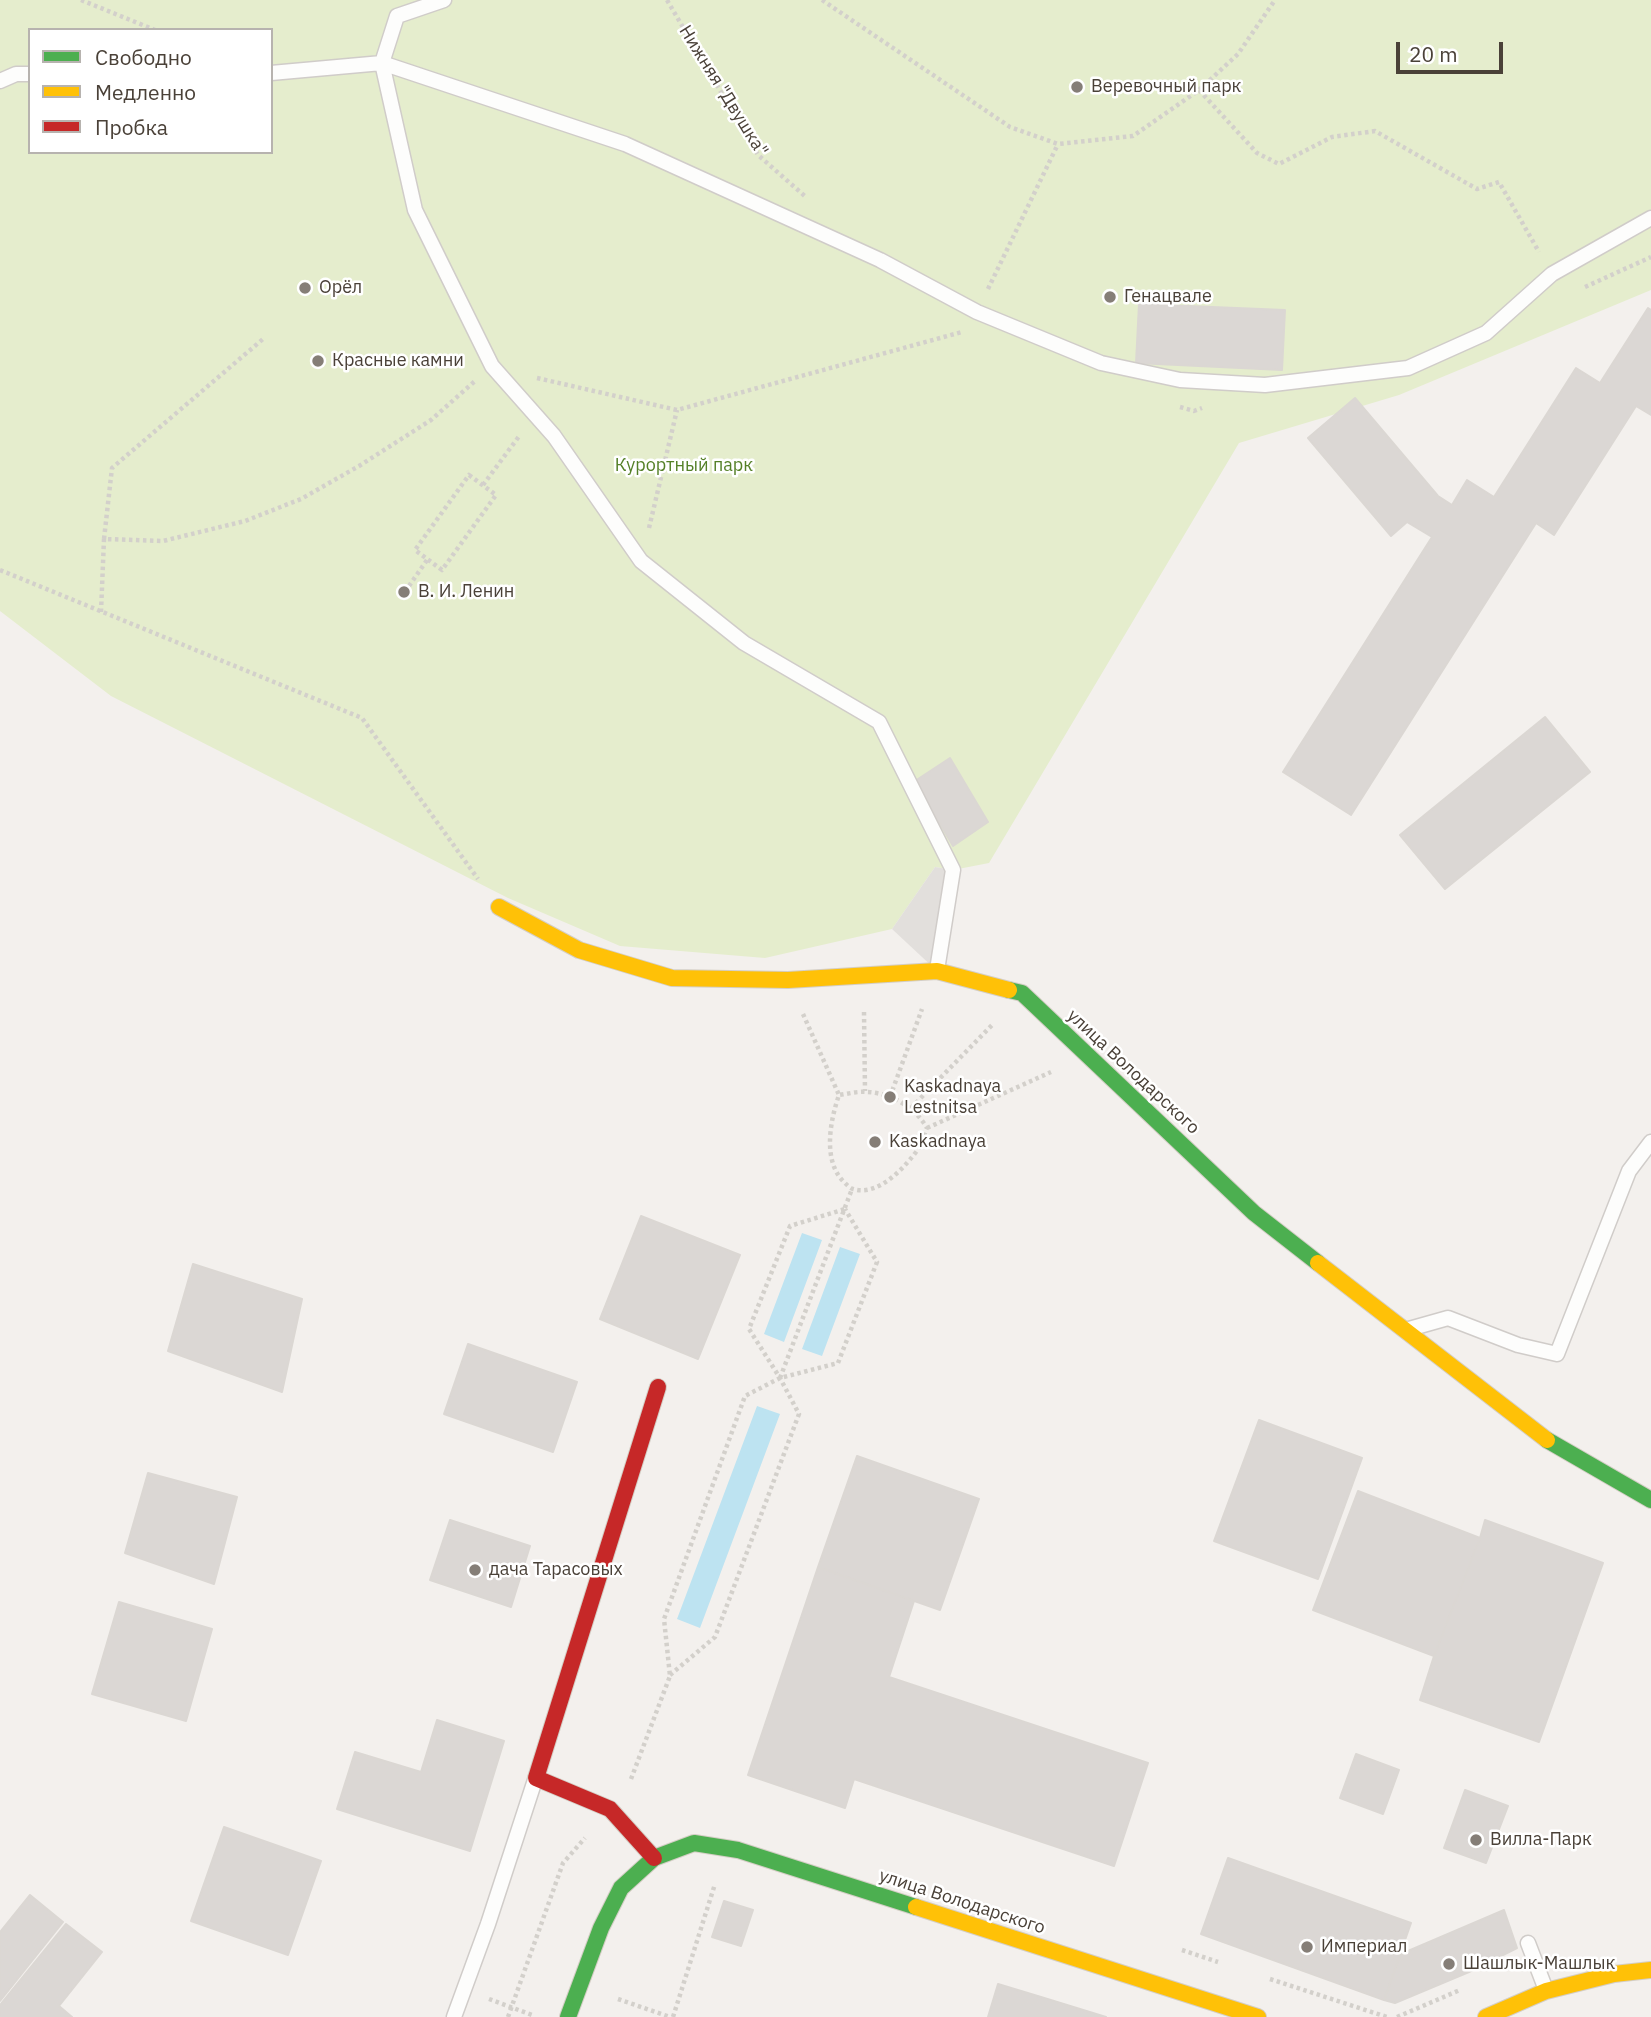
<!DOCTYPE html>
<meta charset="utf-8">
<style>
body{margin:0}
#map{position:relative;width:1651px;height:2017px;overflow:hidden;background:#f3f0ed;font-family:"IBM Plex Sans",sans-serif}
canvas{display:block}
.legend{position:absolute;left:28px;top:28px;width:245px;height:126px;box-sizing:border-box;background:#fff;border:2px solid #b7b3af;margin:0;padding:9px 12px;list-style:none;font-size:21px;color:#4a4138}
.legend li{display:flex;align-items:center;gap:14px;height:35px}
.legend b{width:35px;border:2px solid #b7b3af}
.scale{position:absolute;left:1396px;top:42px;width:107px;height:32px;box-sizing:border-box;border:4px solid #4a4138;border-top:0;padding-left:9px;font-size:21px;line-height:24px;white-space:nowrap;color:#4a4138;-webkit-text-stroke:5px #fff;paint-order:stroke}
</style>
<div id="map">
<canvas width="1651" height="2017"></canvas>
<ul class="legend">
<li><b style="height:9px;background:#4caf50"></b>Свободно</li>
<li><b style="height:9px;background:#ffc107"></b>Медленно</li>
<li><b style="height:9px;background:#c62828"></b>Пробка</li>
</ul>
<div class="scale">20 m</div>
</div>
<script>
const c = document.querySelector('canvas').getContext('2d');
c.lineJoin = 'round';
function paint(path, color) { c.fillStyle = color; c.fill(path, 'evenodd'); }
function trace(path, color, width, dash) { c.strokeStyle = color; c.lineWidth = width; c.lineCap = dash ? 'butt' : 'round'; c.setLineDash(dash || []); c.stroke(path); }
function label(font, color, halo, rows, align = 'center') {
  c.font = font + ' "IBM Plex Sans",sans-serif'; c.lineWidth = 5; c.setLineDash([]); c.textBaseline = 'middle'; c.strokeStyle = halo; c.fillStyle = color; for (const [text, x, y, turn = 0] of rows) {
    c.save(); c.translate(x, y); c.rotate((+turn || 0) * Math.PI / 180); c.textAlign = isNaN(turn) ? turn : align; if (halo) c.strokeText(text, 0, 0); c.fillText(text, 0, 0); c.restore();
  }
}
paint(new Path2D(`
 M0,0H1651V290L1399,395L1239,443L989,863L953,870L935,867L892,929L765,958L620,946L508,898L111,696L0,611ZM30,30H271V152H30Z`), '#e5edcd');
paint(new Path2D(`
 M935,867L953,870L937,971L892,929Z`), '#e2dfdc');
paint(new Path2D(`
 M802,1233L822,1240L784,1342L764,1334Z
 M840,1247L860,1254L822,1356L802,1349Z
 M757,1406L780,1414L700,1628L677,1619Z`), '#bde3f1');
const building = new Path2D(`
 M1139,304L1285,310L1282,370L1136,363Z
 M1648,308L1651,310V415L1636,406L1554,535L1536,523L1351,815L1283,772L1432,537L1407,522L1391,536L1308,438L1355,398L1438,496L1452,505L1467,480L1494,497L1576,368L1600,383Z
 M1545,717L1590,772L1445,889L1400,835Z
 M950,758L988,822L953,846L915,781Z
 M641,1216L740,1255L698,1359L600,1319Z
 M193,1264L302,1299L282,1392L168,1351Z
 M468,1344L577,1382L553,1452L444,1414Z
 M1259,1420L1362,1458L1318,1579L1214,1541Z
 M857,1456L979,1499L940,1610L818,1567Z
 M148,1473L237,1497L214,1584L125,1553Z
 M1358,1491L1480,1538L1434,1656L1313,1610Z
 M450,1520L530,1546L511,1607L430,1580Z
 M1485,1520L1603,1563L1539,1742L1420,1700L1434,1656L1480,1538Z
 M818,1567L914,1601L889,1677L1148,1763L1114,1866L854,1779L845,1808L748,1775Z
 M119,1602L212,1629L186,1721L92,1694Z
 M437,1720L504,1741L470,1851L337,1809L355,1752L421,1772Z
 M1356,1754L1399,1770L1383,1814L1340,1798Z
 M1465,1790L1508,1806L1486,1863L1444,1848Z
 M224,1827L321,1861L288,1955L191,1921Z
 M1228,1858L1411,1923L1384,2000L1201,1934Z
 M30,1895L63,1922L0,2001V1932Z
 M724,1901L753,1910L741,1946L712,1937Z
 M1504,1910L1517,1948L1469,1972L1395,2003L1384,2000L1401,1954Z
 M66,1924L102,1952L59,2006L72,2017H0V2005Z
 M998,1984L1041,1997L1106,2017H988Z`);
paint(building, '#dbd7d4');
trace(building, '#dbd7d3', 2);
const lane = new Path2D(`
 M444,0L397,16L382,63L415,210L492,366L554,436L641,561L744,643L879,722L953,870L937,970
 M271,73L382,63L625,144L880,260L977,312L1101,363L1180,380L1265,385L1408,368L1486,333L1552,274L1651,218
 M0,81L16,74H30
 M1409,1329L1448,1318L1518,1345L1557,1354L1629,1171L1651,1142
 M1528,1943L1546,1990
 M454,2017L488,1924L535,1780`);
const fast = new Path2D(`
 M1009,990L1022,993L1254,1213L1318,1263
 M1547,1440L1651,1500
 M568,2017L601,1928L621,1888L654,1858L694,1843L738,1850L916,1907`);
const slow = new Path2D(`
 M499,907L579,950L672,978L788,980L937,971L1009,990
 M1318,1263L1547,1440
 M916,1907L1258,2017
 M1486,2017L1546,1991L1614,1974L1651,1970`);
const jam = new Path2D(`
 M654,1858L610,1809L536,1778L658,1387`);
trace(lane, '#d0ccc9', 17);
trace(fast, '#d4cec5', 18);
trace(slow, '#d4cec5', 18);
trace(jam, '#d4cec5', 18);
trace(new Path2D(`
 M81,0L155,30
 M667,0L758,155L807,198
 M822,0L1010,127L1058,144L1133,136L1199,90L1238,54L1275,0
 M1199,90L1257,153L1279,164L1332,137L1375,131L1477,189L1499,182L1539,252
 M1585,287L1651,257
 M988,289L1058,144
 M537,378L677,410L962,332
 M1180,407L1194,411L1202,408
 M469,475L496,495L442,570L415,550Z
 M483,485L520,435
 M649,528L677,410
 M104,539L112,468L263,339
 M0,570L362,718L478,879
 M409,586L427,560
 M101,612L104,539L163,541L245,521L301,499L359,466L431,420L475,381
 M864,1012L865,1091
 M803,1014L839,1095C830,1121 822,1162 845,1183C847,1185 851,1189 853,1189C879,1197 906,1166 919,1148C923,1142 924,1134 927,1128C915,1107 891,1093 867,1092C858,1091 847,1094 839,1095
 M890,1097L922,1009
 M911,1108L994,1023
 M927,1128L1051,1072
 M780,1378L852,1189
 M670,1675L715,1637L799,1414L780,1378L749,1329L790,1226L845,1209
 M631,1779L670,1676L664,1619L745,1396L780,1378L838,1363L877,1262L845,1209
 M1182,1950L1218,1962
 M1270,1979L1387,2017
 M489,1999L532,2015
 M618,1999L670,2017
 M508,2017L563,1863L585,1838
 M673,2017L715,1884
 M1397,2017L1460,1990`), '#d3d0cb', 4.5, [3.5, 3.5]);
trace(lane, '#fdfdfc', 14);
trace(fast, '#4caf50', 16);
trace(slow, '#ffc107', 16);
trace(jam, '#c62828', 16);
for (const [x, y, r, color] of [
 [1077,87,7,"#857e77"],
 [305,288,7,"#857e77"],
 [1110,297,7,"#857e77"],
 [318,361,7,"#857e77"],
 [404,592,7,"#857e77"],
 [890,1097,7,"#857e77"],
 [875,1142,7,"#857e77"],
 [475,1570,7,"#857e77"],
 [1476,1840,7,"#857e77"],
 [1307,1947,7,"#857e77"],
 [1449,1964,7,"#857e77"]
]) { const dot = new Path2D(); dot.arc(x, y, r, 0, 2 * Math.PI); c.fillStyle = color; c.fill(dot); trace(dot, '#fff', 2.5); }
label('18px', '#4a4138', '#fff', [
 ["Веревочный парк",1091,87],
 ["Орёл",319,288],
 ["Генацвале",1124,297],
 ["Красные камни",332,361],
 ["В. И. Ленин",418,592],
 ["Kaskadnaya",904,1087],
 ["Lestnitsa",904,1108],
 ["Kaskadnaya",889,1142],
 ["дача Тарасовых",489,1570],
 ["Вилла-Парк",1490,1840],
 ["Империал",1321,1947],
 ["Шашлык-Машлык",1463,1964]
], 'left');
label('18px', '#4a4138', '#fff', [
 ["Нижняя \"Двушка\"",723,91,58],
 ["улица Володарского",1133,1072,43],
 ["улица Володарского",962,1902,18]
]);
label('18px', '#558028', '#fff', [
 ["Курортный парк",684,466]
]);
</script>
